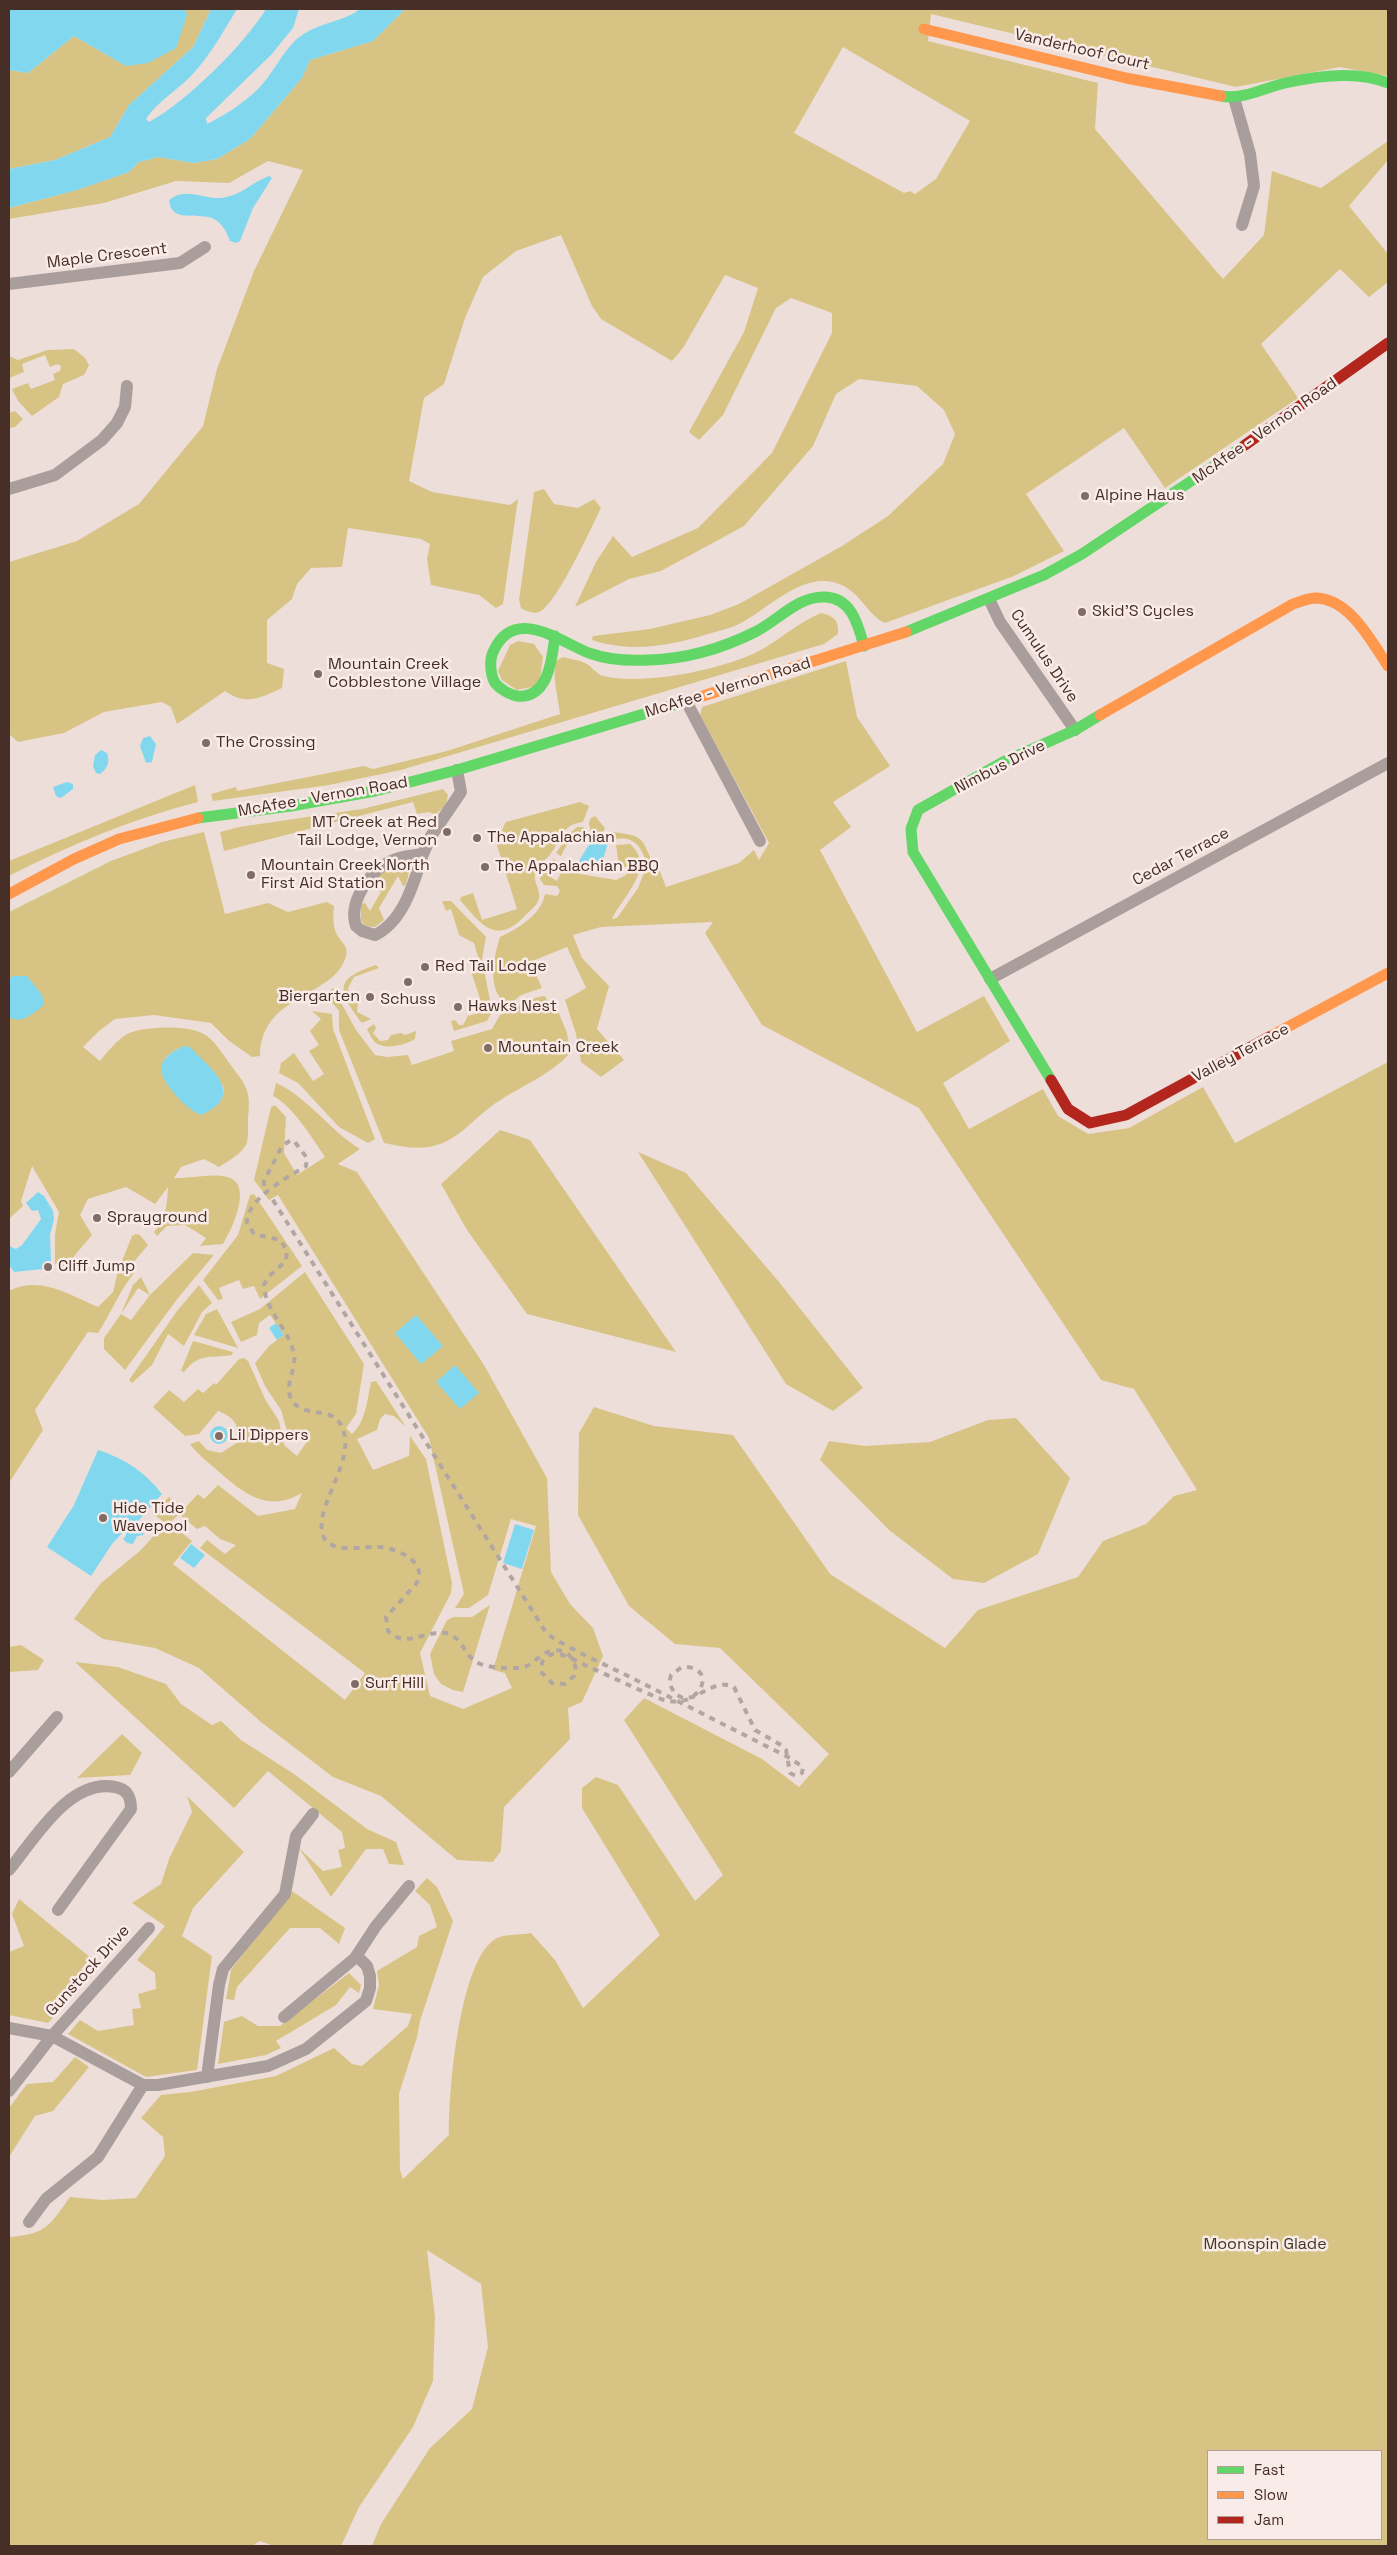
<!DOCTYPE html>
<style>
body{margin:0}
#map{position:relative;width:1397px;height:2555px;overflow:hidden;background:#eededa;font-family:"Space Grotesk",sans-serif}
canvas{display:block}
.frame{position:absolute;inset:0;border:10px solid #472e26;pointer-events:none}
.legend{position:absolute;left:1207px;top:2450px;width:175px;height:90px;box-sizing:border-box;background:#f9ebe7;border:1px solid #b29f9a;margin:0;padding:6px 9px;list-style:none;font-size:15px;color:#472e26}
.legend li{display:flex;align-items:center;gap:10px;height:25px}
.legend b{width:25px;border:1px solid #b29f9a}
</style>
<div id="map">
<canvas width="1397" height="2555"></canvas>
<div class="frame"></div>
<ul class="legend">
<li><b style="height:6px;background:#63d668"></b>Fast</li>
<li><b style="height:6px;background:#ff974d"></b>Slow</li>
<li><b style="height:6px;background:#b3261e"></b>Jam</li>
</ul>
</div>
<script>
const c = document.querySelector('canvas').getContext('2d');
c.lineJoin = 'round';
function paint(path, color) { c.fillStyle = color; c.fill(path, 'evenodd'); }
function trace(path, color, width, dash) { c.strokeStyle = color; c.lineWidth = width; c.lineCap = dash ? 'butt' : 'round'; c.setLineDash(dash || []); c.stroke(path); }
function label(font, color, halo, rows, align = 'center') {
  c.font = font + ' "Space Grotesk",sans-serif'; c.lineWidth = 5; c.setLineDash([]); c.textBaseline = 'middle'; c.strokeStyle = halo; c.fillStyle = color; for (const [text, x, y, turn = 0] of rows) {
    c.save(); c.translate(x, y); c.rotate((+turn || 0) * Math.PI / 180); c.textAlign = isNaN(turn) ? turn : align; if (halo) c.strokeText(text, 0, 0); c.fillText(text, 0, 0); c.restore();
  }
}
paint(new Path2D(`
 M185,9H211L193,47L129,105L110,137L55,160L9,169V70L28,73L74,36L126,66L187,16Z
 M405,9H1388V76L1340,67L1236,87L931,14L928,41L1098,83L1095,129L1223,279L1264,235L1272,171L1321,188L1388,141V160L1349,206L1388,254V282L1369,297L1340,269L1261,344L1298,398L1165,488L1124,428L1026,494L1064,551L1014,576L885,623C866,614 860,590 836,583C800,572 767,611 737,625C728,629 717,631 708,634C669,646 631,653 592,640L593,636L650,629L710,615L739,604L842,546L888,516L943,464L955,434L944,410L917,386L859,379L836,394L813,446L744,526L661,571L629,579L575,607L596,562L613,536L632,557L698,528L772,453L832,333V313L791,298L776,308L723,415L699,440L689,432L744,332L758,288L725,275L683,348L672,361L601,319L592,306L561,235L516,251L483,277L465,318L444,384L424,398L409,481L432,492L510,505L518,499L503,604L496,608L479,595L431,585L427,559L430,544L421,539L348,528L342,567L311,568L297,584L292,599L267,620V663L284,669L282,688C260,698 246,706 225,691L177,724L171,707L162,702L104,712L64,733L18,742L9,734V562L77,541L139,504L203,426L217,369L254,271L303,170L268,161L229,183L176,181L104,203L9,219V208L77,190L129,172L139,162L158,157L194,163L217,159L250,139L302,78L310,60L373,41ZM843,47L970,121L936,179L915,194L910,191L904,193L794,133Z
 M74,349L85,358L89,365L84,375L63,384L59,397L32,416L18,401L12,389L28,383L31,389L55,380L53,374L60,371L61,366L57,364L50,367L45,355L22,364L24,372L9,378V356L18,360L48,350Z
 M15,411L23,419L15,427L9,428V413Z
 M544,489L554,504L578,508L594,499L601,508C592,526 556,606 539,612C533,614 526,611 521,608L519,600L534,492Z
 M821,613C834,616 839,620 838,634L824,644L401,770L329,785L213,801L211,794L236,787L237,791L364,766L373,769L447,751L560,714C558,696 552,679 556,661L563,657C570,659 579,660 585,663C592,666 596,674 603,676C644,686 730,669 766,647C785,635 800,622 821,613Z
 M518,641L534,644L543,657L540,679L536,686L517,690L502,680L498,671L510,645Z
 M846,661L857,717L890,766L833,802L851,827L820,850L917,1032L984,996L1010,1041L943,1083L969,1129L1043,1089L1058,1116L1088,1134L1129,1128L1203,1087L1235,1143L1388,1062V2546H372L381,2524L430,2448L472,2409L488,2347L481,2284L427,2250L435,2317L433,2381L413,2427L359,2507L341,2546H274L260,2541L252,2546H9V2237C47,2234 49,2226 70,2197L102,2200L136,2198L165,2156L163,2137L141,2118L161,2095L190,2092L276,2076L334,2048L352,2064L362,2066L408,2026L412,2014L373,2009L379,1985L377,1971L417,1947L419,1936L437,1927L430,1905L415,1891L427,1878L437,1887L453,1921L420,2021L417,2037L399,2094L400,2170L403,2179L449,2135C448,2096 459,1957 497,1938C506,1934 521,1935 531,1933L555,1960L583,2008L660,1935L582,1808V1788L596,1777L618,1785L695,1901L723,1875L624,1720L644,1698L762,1759L799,1787L829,1754L720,1648L675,1644L629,1606L578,1515L579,1433L594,1407L654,1426L733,1435L830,1574L945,1648L978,1610L1078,1577L1103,1541L1146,1524L1174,1496L1197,1490L1134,1389L1101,1380L919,1108L762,1025L705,933L713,922L601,927L573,935L582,958L609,986L597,1029L624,1060L601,1077L581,1062L576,1034L565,1000L586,988L567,947L530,962L542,988L521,995L510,1004C485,996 494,955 500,937C519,928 541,915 545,894L557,896L560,891L557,886L544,885L540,879L545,865L554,859L558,862L553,864L547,875L557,881L564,866L580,874L616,880L626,875L627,867L619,866L616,845L630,844C657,867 623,896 612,919L617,918L638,888L644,873L659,869L666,887L739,863L754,850L759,860L769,843L700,715L702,707ZM1208,2451H1381V2539H1208Z
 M195,785L198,802C131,819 70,845 9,876V861Z
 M443,789L448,795L446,805L435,815L429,812L417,814L413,802L224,851L220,832L239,827L362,809Z
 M580,802L589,806L583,822C580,823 575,823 572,825C561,830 557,847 549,856C544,861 537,865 535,873C533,882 541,890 539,899C537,906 528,912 524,917C495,946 480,923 460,900L461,897L473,893L482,920L517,909L496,842L506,822Z
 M595,816L605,828L602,834L591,833L589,824L590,819Z
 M577,827H584L586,833C572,836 567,843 561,856L556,853L570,833Z
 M204,832L225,914L268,903L288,912L327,902L334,906C333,915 333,925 336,933C340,942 349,945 346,956C335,998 261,993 260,1056L252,1057L228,1040L211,1023L154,1015L115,1019L99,1031L83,1047L100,1061C108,1051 116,1041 127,1034C143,1026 186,1025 202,1033C214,1039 222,1053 230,1064C247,1087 251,1089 248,1119C248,1126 249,1139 246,1145C240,1155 228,1161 219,1167L204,1159L181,1167L174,1178C190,1179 211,1173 227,1177C254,1183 232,1230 223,1244L200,1246L206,1238L185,1225L167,1226L157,1236L154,1232C166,1220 167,1204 168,1187L155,1204L126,1187L88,1199L80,1215L92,1235L65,1267L55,1264V1234L59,1212L32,1166L21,1201L23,1206L9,1219V912L111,861L162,842ZM177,1049L223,1086C226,1101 214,1109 201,1114L163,1063L166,1057Z
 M613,832C644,836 642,837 654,867L646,862C642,847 632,834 614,840L611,837Z
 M399,864H407L410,868L406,885L403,886L398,876L379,908L384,920L375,927L365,926L361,920V904L365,903L370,911L381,892L376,883V877L390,867Z
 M442,901H451L486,937L482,959L492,1011L487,1021L454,1031L451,1021L455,1020L459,1025H463L468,1016L484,1011L471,971L481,967L474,943L459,935L451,909L446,911Z
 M376,965L379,968L354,977L348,988L350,997L358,1002L357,1012L371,1019L362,1023C338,991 333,979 376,965Z
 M333,988L356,1030L375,1055L387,1057L408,1055L412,1065L454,1051L451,1041L492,1029L500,1015C517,1010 528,997 545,996L550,1005L555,1004L567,1033L570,1053C549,1077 515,1088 489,1108C473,1120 460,1137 440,1144C420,1151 404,1147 384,1143L339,1030V1011L325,994Z
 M312,1011L332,1014L333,1029L375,1139L368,1143L339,1127L298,1083L279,1073L281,1063L294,1053L313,1081L324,1074L309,1051L319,1045L310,1031L321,1019Z
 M374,1024L376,1028L373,1033L380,1041L388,1040L391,1035L401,1033L405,1035L416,1031L415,1039C406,1045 385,1050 376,1043C372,1040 369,1033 367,1029Z
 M276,1083C309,1098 329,1130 360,1149L338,1164L357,1172L484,1365L547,1478L551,1572L570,1604L593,1628L603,1656L582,1702L568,1708L570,1739L504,1807L501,1851L493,1862L457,1860L381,1796L333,1777L261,1722L199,1668L155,1648L103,1639L74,1619L100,1584L141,1550L165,1523L152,1513L169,1497L182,1511L198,1494L204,1499L218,1485L258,1516L295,1509L302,1493C268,1513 244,1494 218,1471C208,1462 198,1455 190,1444L199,1441L207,1450L221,1453L238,1442C239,1424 235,1418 218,1411L199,1434L185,1436L153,1407L169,1390L184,1402L198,1389L203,1393L214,1383L216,1385L239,1359L244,1358L248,1361L265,1399L279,1421L284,1445L297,1456L308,1440L292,1436L287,1431L281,1410L265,1386L255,1363L269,1346L284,1335L270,1315L259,1323L257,1335L241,1342L231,1322L260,1309L305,1272L364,1364L356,1414L346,1428L352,1434C366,1421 367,1400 371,1382L376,1381L406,1427L394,1416L385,1414L380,1419L377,1430L357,1439L373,1470L409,1456L410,1436L426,1459L452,1583L451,1593L420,1653L430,1696L463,1709L512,1688L505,1673L493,1670L536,1526L511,1519L488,1595L469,1608H455L464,1594L429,1438L278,1195L269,1200L254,1180L271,1107L275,1105L286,1117L284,1153L297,1175L325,1157C312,1138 293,1106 273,1096ZM179,1514L197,1529L205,1526L220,1539L236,1545L225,1554L207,1540L200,1548L365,1673L345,1700L173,1564L192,1541L170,1523Z
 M500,1130L530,1140L676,1352L527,1314L467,1230L441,1184Z
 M638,1152L686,1173L779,1282L863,1388L833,1411L786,1384Z
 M254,1194L302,1266L260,1299L254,1286L243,1289L239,1280L219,1288L223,1299L218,1300L203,1280L238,1235L250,1195Z
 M136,1234L140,1235L148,1245L132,1264L134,1273C120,1290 111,1313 98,1333L88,1332L35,1410L43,1430L9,1483V1291C39,1275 70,1295 98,1307L113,1292L118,1271L132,1236Z
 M193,1253L214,1255L178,1298L125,1370L104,1349V1338L121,1314L133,1285L141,1277L150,1295ZM138,1288L150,1295L131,1320L121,1314Z
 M199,1285L212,1303L202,1312L184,1346L168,1334L152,1365L132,1383L129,1380L177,1311Z
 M217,1309L238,1348L194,1335L206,1314Z
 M193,1341L233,1352L232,1355C209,1359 200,1352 184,1372L181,1371Z
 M1016,1418L1070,1478L1038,1554L984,1583L953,1579L889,1530L820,1460L829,1441L865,1446L930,1442L988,1420Z
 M490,1605L463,1692L453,1690L441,1684L434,1674L430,1654L447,1620L454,1617H472Z
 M21,1645L44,1660L38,1670L9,1672V1647Z
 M75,1662L118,1667L166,1684L181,1704L212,1725L221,1721L241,1740L294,1774L367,1829L396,1842L404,1865L389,1864L383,1849H366L331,1897L299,1848L323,1871L342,1867L338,1850L345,1848L342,1832L268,1771L234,1808Z
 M122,1734L142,1753L130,1775L77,1778Z
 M187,1796L244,1852L193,1908L182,1936L212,1956L197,2070L146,2077L68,2034L80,2020L98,2031L134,2025L132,2009L141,2008L138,1994L156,1989L155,1973L137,1960L165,1926L132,1903L161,1884L169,1859L192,1812Z
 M292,1891L345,1928L339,1944L320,1928H290L237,1987L234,2000L226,1999L231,1970Z
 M19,1899L91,1958L81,1969L91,1977L48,2023L9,2015V1952L24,1946L12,1914Z
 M349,1973L361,1985L359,1993L350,1987L336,2005L276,2041L281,2048L266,2055L218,2064L224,2022L242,2016L258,2026H280Z
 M75,2057L89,2067L53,2111L35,2116L9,2157V2108L27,2084L53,2082Z`), '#d7c485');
paint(new Path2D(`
 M9,9H185L187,15L176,48L148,63L126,66L74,36L28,73L9,70Z
 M211,9H237C223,32 210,56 191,76C176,91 158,101 146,119L149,122C186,102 244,45 266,9H299L293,28L271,55L206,118L207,124C225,115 244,103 258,89C273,74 282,52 298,38C318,22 344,22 360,9H405L373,41L310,60L302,78L250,139L217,159L194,163L158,157L139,162L129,172L77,190L9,208V169L55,160L110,137L129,105L193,47Z
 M269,176L272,178L253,208L240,241L236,243L230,241C227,233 223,224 214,219C200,211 171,225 169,200C186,187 201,198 219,198C240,197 252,182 269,176Z
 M150,736L156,744L152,762L146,763L140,746L143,738Z
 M101,750L107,753C110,762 108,768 100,774L96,773L93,766L95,755Z
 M67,782L73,784V789L61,798L56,796L53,787Z
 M600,839L608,843L599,873L579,865L580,859L592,840L598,843Z
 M13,976H27L42,995L44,1005C33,1013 22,1025 9,1017V979Z
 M184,1046L190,1047C211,1069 247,1095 201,1115C188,1111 159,1081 161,1067C163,1057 175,1050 184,1046Z
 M38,1192L44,1196L53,1211L54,1219L50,1235L51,1261L43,1269L14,1272L9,1265V1246L16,1249L22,1245L41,1219L38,1210L32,1211L26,1203Z
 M416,1315L443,1346L421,1364L395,1333Z
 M276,1323L284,1335L277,1340L269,1328Z
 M455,1365L479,1393L460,1409L436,1382Z
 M210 1435a9 9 0 1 1 18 0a9 9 0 1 1-18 0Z
 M98,1450C124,1458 145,1472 162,1494L131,1529L141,1527L144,1535L137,1536L133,1544L127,1543L123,1539L126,1536V1529L112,1544L91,1576L47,1547L74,1505Z
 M515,1524L534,1530L522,1569L503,1563Z
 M191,1544L205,1555L194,1568L180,1558Z`), '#81d8ee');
trace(new Path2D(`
 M1234,98L1250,154L1254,186L1242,225
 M9,284L180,263L205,247
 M9,489L55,475L102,440L117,423L125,407L127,386
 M989,599L1000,622L1075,730
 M686,701L760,841
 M423,854C414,882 404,921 375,935L362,931L356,926C348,903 369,872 389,862C400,856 412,856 423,854Z
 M423,854L431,836L461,792L457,770
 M990,979L1388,763
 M9,1772L57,1717
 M9,1870C34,1840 69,1778 115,1787C127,1789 131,1797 131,1809L58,1910
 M284,2017L355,1958L376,1926L409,1886
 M9,2028L52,2036L143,2085H158L268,2066L306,2049L366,2001L370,1988V1976L367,1966L357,1956
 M207,2077L219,1985L223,1969L285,1894L296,1836L313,1814
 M9,2091L52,2036L149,1928
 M29,2222L46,2199L98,2157L143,2085`), '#a99e9b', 12);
trace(new Path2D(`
 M1221,96C1243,100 1263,88 1285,83C1316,76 1357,70 1388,83
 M906,632L1044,575L1082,554L1245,445
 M555,636C552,658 549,699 517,696C510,695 500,689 495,683C490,674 489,659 494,650C515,606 559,641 589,653C608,660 630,661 649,660C685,659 723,648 755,632C778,621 797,596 825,597C852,598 858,625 864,646
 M198,818L291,806L375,791L457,770L687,701
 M1051,1080L913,852L911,829L918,810L1003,762L1075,730L1100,715`), '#63d668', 11);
trace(new Path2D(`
 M924,29L1126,78L1221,96
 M687,701L906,632
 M1100,715L1293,604C1300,602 1308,598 1316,598C1350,599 1371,641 1388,666
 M9,894L74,859L119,839L198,818
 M1269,1037L1388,973`), '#ff974d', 11);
trace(new Path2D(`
 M1245,445L1388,343
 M1051,1080L1068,1109L1090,1123L1126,1115L1269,1037`), '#b3261e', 11);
trace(new Path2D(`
 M264,1186V1181L282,1146L291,1140L294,1141L307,1158L306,1166C288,1177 246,1199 247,1223L254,1234L280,1240L287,1250L286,1261L268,1277L264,1285C265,1311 289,1329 294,1354C297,1370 282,1387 293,1402C307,1420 337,1403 344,1433C353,1466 311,1511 324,1538C328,1543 331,1545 337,1547C351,1550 366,1546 380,1547C398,1549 429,1562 416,1584L386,1617L388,1631C405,1649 425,1630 446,1633C461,1636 464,1654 476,1662C486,1668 505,1668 517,1668C531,1669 538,1654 551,1651C566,1647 580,1661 574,1676L565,1684L552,1683L542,1673V1662C546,1656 552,1653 559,1654C568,1656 578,1662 587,1666C612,1677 636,1689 661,1699C701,1713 720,1665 682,1667L671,1675L669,1683L675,1694L683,1698L693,1697C706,1691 720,1680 734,1687L755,1730L781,1745L786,1750L790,1773L796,1776L802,1773L803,1767L788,1757C736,1731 684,1704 632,1678C604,1664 573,1651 547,1634L271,1197`), '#b2a6a3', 4, [6, 6]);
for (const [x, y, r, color] of [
 [1085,496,5,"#816c65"],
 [1082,612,5,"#816c65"],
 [318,674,5,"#816c65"],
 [206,743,5,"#816c65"],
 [447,832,5,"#816c65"],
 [477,838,5,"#816c65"],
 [485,867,5,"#816c65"],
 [251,875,5,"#816c65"],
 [425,967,5,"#816c65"],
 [408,982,5,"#816c65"],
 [370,997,5,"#816c65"],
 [458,1007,5,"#816c65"],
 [488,1048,5,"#816c65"],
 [97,1218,5,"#816c65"],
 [48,1267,5,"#816c65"],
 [219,1436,5,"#816c65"],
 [103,1518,5,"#816c65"],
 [355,1684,5,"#816c65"]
]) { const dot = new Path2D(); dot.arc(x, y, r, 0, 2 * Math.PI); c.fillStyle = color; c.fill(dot); trace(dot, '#f9ebe7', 2); }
label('16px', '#472e26', '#f9ebe7', [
 ["Vanderhoof Court",1082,50,13],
 ["Maple Crescent",107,256,-7],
 ["McAfee - Vernon Road",1265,431,-35],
 ["Cumulus Drive",1044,656,56],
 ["McAfee - Vernon Road",728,688,-17],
 ["Nimbus Drive",1000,767,-27],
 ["McAfee - Vernon Road",323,797,-10],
 ["Cedar Terrace",1181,857,-28],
 ["Valley Terrace",1241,1053,-28],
 ["Gunstock Drive",88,1971,-48]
]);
label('16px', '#472e26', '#f9ebe7', [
 ["Alpine Haus",1095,496],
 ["Skid'S Cycles",1092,612],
 ["Mountain Creek",328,665],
 ["Cobblestone Village",328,683],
 ["The Crossing",216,743],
 ["MT Creek at Red",437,823,"right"],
 ["Tail Lodge, Vernon",437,841,"right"],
 ["The Appalachian",487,838],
 ["Mountain Creek North",261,866],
 ["First Aid Station",261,884],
 ["The Appalachian BBQ",495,867],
 ["Red Tail Lodge",435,967],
 ["Biergarten",360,997,"right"],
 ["Schuss",408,1000,"center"],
 ["Hawks Nest",468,1007],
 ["Mountain Creek",498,1048],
 ["Sprayground",107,1218],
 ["Cliff Jump",58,1267],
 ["Lil Dippers",229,1436],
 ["Hide Tide",113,1509],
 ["Wavepool",113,1527],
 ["Surf Hill",365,1684]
], 'left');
label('16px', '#3d3822', '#f9ebe7', [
 ["Moonspin Glade",1265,2245]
]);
</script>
